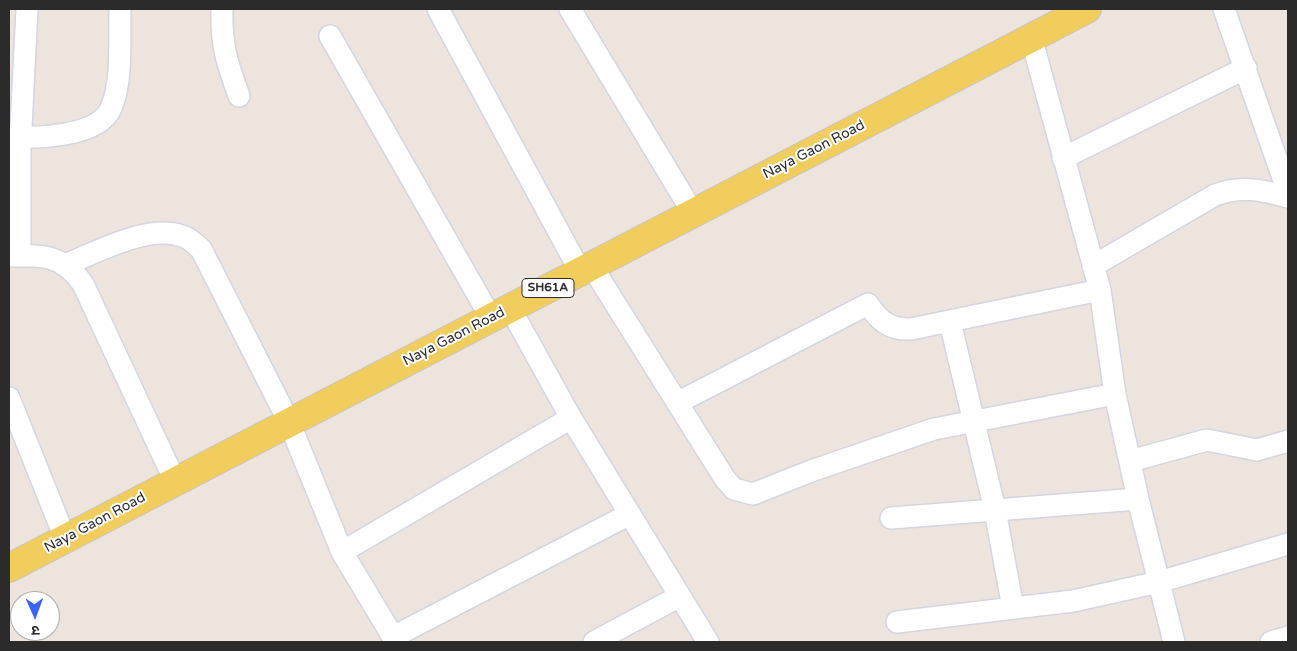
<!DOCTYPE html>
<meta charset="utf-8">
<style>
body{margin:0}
#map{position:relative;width:1297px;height:651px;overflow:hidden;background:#ede5dd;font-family:"Varela Round","Noto Sans Devanagari",sans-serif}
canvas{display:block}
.frame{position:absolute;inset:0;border:10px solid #2b2b2b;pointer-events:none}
.north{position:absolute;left:10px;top:591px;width:50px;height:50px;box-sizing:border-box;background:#fff;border:1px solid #aaa;border-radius:50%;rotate:178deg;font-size:14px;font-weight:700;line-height:20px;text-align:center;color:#2b2b2b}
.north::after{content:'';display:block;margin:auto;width:18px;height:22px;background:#3c62fa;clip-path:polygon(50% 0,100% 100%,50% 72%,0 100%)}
</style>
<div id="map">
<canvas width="1297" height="651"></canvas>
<div class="frame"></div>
<div class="north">उ</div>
</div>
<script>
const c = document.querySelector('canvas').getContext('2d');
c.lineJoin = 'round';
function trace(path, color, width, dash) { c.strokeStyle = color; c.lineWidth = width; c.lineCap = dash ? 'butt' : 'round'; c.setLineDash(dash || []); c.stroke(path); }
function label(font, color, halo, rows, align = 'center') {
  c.font = font + ' "Varela Round",sans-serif'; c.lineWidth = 4; c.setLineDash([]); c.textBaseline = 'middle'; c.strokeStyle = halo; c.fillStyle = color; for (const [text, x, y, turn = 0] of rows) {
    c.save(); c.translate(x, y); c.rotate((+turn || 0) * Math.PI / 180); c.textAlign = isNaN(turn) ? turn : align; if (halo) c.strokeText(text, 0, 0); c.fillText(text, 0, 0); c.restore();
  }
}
const street = new Path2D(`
 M222,9C221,45 227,63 239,96
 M438,9L580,271
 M570,9L693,213
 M1224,9L1288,192
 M330,36L491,318
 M1031,37L1100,290L1115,394L1138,499L1174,642
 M9,136C35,139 99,137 111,108C123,81 119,38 120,9
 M1063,158L1246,68
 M9,256C42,255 62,254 83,284L175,481
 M20,256V147L27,9
 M65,265C97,252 148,224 182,236C190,238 195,244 201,249L289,422L342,552L396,642
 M591,265L725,479L734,489L753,494L811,471L934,429L1115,394
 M1093,266L1215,195C1241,185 1262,190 1288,197
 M510,308L571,418L708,642
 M950,322L995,510L1013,608
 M9,398L65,538
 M677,403L868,304C879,321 890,330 911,329L1100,290
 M1130,461L1207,440L1257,450L1288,441
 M891,518L1138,499
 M342,552L571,418
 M897,622L1073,601L1159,582L1288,544
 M393,637L630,514
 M594,642L680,596
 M1271,642L1288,637`);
const primary = new Path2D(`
 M9,568L1087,9`);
trace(street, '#d2d5e3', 24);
trace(primary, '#c4c4c4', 30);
trace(street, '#fff', 21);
trace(primary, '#f1cd5d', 28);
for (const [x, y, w] of [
 [548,288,52]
]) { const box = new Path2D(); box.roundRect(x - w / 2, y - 9.5, w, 19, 4); c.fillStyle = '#fff'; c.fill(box); trace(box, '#2b2b2b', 1); }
label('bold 12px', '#2b2b2b', null, [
 ["SH61A",548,288]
]);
label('14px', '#2b2b2b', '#fff', [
 ["Naya Gaon Road",814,150,-27],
 ["Naya Gaon Road",454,337,-27],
 ["Naya Gaon Road",95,523,-28]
]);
</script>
